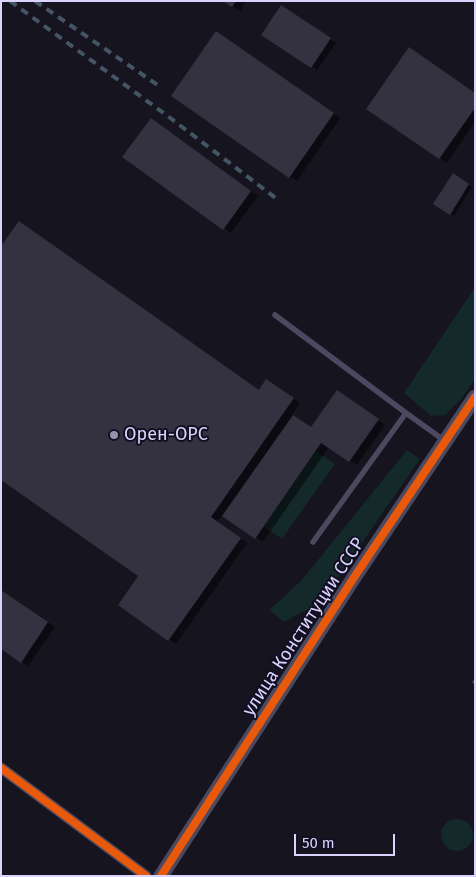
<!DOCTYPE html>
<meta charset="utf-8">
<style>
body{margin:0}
#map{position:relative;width:476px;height:877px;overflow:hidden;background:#16141e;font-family:"Fira Sans",sans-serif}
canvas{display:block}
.frame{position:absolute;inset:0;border:2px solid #dad3fc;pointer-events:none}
.scale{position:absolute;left:294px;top:834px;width:101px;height:22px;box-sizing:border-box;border:2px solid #dad3fc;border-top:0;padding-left:6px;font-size:15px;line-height:18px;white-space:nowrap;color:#dad3fc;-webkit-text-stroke:4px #130f23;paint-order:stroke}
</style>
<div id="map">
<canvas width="476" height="877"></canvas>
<div class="frame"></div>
<div class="scale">50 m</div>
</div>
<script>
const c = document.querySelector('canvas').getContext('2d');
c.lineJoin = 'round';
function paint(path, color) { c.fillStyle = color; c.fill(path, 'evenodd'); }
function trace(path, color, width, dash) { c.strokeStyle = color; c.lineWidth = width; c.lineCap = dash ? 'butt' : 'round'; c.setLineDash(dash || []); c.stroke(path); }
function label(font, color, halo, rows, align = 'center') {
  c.font = font + ' "Fira Sans",sans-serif'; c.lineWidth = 4; c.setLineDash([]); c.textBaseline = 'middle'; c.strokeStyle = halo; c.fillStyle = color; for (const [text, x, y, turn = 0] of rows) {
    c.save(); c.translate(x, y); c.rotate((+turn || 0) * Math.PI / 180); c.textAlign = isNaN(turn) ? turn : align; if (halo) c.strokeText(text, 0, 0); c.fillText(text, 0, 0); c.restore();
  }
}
paint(new Path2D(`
 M475,287V379L462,398L445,415L431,416L404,393Z
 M407,450L420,459L321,602L284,622L269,610L301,581Z
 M316,451L335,464L282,539L263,526Z
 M441 835a16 16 0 1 1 32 0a16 16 0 1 1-32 0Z`), '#13292a');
paint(new Path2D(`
 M225,1H246L240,11Z
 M287,10L336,43L317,70L263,35Z
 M223,37L340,118L297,181L290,177Z
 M475,93V122L447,163L368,108Z
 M158,124L258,196L231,233L124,157Z
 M453,175L472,187L454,216L435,204Z
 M20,222L259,391L274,385L300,403L292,415L311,428L344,396L385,425L357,465L329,447L263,542L222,515L217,522L247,543L176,644L119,605L140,576Z
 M1,590L55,627L28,666L1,648Z`), '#0007');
paint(new Path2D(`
 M223,1H236L232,7Z
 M281,5L331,38L311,68L261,35Z
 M216,31L334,113L289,178L171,96Z
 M409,47L475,93V108L439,159L366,109Z
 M151,118L251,191L223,230L122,157Z
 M453,173L469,184L450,215L433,204Z
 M19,221L259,390L266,379L294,398L211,517L241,538L168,641L118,605L138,576L1,480V246Z
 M337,390L379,419L349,462L321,443L255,539L222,516L293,415L311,427Z
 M1,590L48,622L21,663L1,649Z`), '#343240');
trace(new Path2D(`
 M473,683L475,680`), '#46505e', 2.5, [2.5, 4]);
trace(new Path2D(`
 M275,315L406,413
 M313,542L406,413L445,441`), '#4b495f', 5.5);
trace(new Path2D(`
 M1,768L146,876`), '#4b495f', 11);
trace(new Path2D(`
 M161,876L353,579L475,397`), '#4b495f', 15);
trace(new Path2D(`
 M10,1L169,117L277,199
 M35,1L162,88`), '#445666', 4, [8, 6]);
trace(new Path2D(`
 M1,768L146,876
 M161,876L353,579L475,397`), '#e8590c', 8);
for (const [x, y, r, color] of [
 [114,435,5,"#9590ae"]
]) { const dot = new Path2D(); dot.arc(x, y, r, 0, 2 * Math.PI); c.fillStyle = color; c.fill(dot); trace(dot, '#130f23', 2); }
label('18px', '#dad3fc', '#130f23', [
 ["Орен-ОРС",124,435]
], 'left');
label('18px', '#dad3fc', '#130f23', [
 ["улица Конституции СССР",304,627,-57]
]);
</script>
